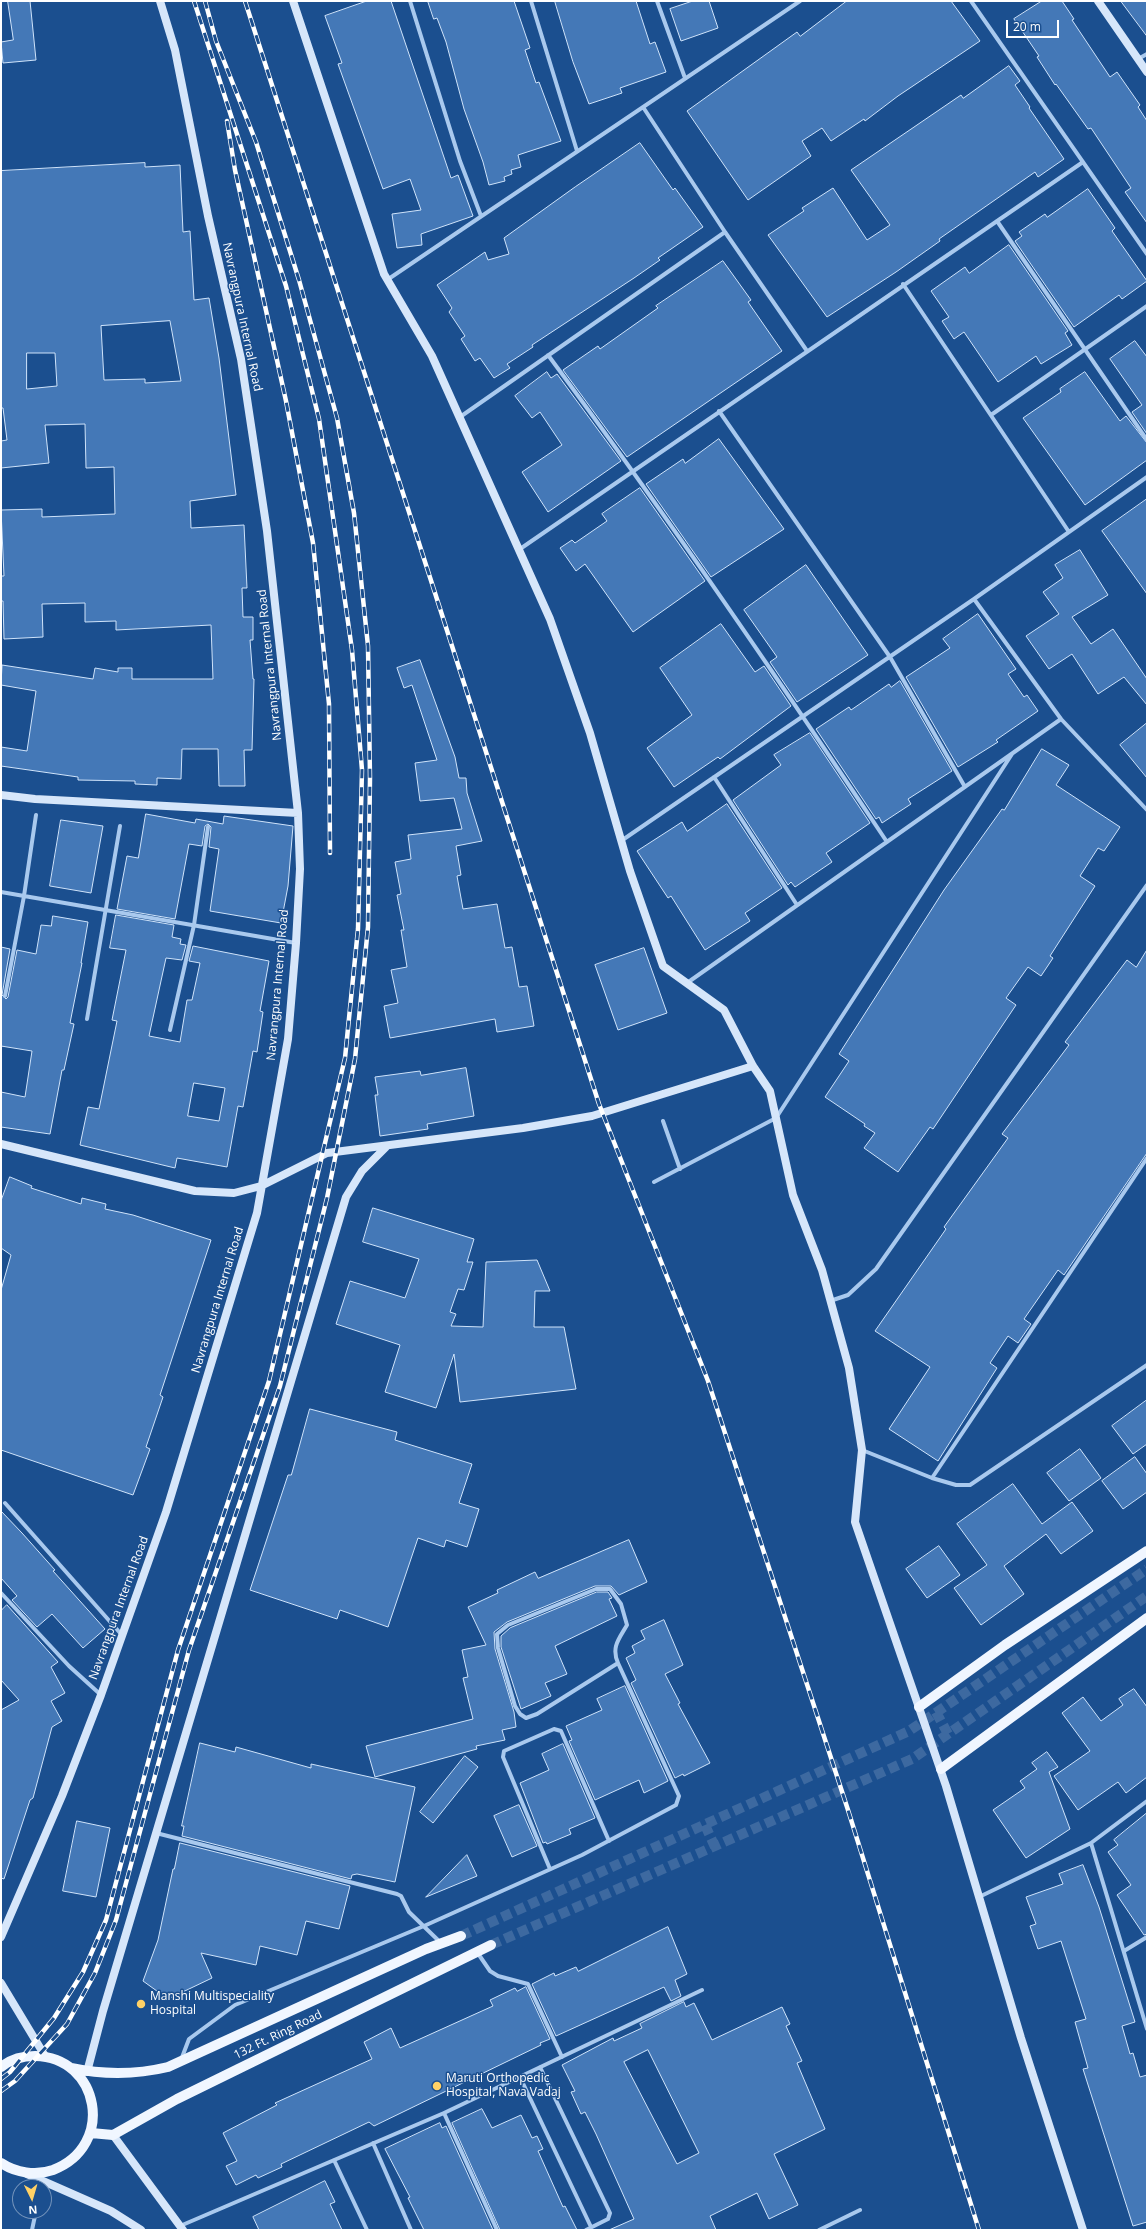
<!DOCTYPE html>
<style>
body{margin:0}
#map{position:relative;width:1148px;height:2231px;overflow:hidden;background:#1b4f8f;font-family:"Open Sans",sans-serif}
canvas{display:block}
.frame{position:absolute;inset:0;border:2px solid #fff;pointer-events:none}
.north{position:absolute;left:12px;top:2179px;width:40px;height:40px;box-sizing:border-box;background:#1b4f8f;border:1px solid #7695bc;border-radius:50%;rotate:175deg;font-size:11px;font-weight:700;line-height:16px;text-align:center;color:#fff}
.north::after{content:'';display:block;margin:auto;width:14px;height:18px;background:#ffd166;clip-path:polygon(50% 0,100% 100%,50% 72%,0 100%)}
.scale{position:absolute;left:1006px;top:20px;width:53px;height:18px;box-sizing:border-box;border:2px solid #fff;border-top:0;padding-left:5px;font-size:12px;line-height:14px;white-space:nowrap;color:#fff;-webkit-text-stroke:3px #1b4f8f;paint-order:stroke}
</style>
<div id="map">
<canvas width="1148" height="2231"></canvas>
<div class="frame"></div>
<div class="north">N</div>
<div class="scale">20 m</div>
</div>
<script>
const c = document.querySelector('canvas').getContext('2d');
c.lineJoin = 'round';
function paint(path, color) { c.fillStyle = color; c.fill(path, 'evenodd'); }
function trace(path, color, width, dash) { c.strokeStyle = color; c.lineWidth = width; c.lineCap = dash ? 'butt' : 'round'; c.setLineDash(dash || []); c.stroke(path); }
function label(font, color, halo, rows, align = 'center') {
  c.font = font + ' "Open Sans",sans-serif'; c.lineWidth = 3; c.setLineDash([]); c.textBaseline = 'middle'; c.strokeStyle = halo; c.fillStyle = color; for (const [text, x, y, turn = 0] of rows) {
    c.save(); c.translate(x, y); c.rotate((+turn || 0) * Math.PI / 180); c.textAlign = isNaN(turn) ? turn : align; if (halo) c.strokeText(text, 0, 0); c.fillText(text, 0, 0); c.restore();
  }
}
const building = new Path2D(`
 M8,1H30L36,60L3,63L1,42L13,40Z
 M367,1H391L451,178L458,175L473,216L421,234L422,245L397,248L392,214L421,210L410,179L383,189L338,64L342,63L325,16Z
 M428,1H514L530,48L525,50L536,83L539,82L561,141L518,155L521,167L511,170L512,174L504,177L505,181L489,185L483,162L464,109L446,42L437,18L434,19Z
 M555,1H636L650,44L655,42L666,72L620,88L622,93L589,104L573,62Z
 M693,1H709L718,28L681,41L670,9Z
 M847,1H951L980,41L898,96L865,121L864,119L831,141L822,128L802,141L811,156L748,200L687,111L797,32L800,36Z
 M1042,1H1062L1074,19L1072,20L1110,77L1117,72L1140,105L1138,107L1147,121V223L1125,192L1131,188L1091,128L1088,129L1056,84L1055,85L1037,57L1039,56L1014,19Z
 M1121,1H1147V36Z
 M1009,66L1020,81L1015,85L1030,107L1029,108L1064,159L1038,177L1035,172L939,239L940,241L896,272L827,317L768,235L804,211L802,208L833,188L867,240L890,225L851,170L961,95L963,98Z
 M640,143L673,190L675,188L703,227L658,258L660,260L634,278L532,345L533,347L507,364L510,368L494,378L480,358L475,361L461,339L465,336L449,312L452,308L437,285L485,252L488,260L509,254L504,238L575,187Z
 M145,163V167L180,165L183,232L190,231L194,300L209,298L219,358L236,495L190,501L191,528L244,525L247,588H242L243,617H253V640H250L253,679H254L252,750H244L245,786H219L218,749H182L181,779L157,778V785L135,784V781L78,780V777L1,766V747L27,751L36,691L1,685L2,665L93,679L95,668L118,672V668H132V679H213L211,625L116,630V621L85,622V603L42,604L43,637L4,639L3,601H1V576H4L1,510L42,509V517L115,514L114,467L86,468L85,424L45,425L49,463L1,468V441L7,440L3,408H1V171ZM170,321L181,381L145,383V379L104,380L101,326ZM27,353H55L57,386L27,389Z
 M1088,189L1115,228L1112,231L1147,281L1122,299L1119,295L1074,327L1015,241L1022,236L1019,232L1045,214L1047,217Z
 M1009,245L1068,331L1065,333L1072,345L1041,364L1036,356L998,382L964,332L954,339L942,321L949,317L931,291L965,267L969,273Z
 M723,261L751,300L748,302L782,351L627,457L563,370L598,346L600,349L658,308L656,306Z
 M1135,341L1147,357V434L1132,412L1142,405L1110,359Z
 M547,372L551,378L557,374L621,461L548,512L522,472L562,445L540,412L532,418L515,396Z
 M1085,372L1120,421L1126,416L1147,443V460L1085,505L1023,418L1061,392L1060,389Z
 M719,439L784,529L711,577L646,484L683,459L685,463Z
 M640,488L705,581L633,632L585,564L576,571L560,548L572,540L575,543L607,521L602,514Z
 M1147,499V594L1102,531Z
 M1080,550L1108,595L1072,617L1091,644L1113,629L1147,679V705L1124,677L1098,694L1072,654L1049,669L1026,636L1059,614L1043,592L1063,578L1055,565Z
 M806,565L868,655L797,702L770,662L777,657L744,610Z
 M978,614L1016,669L1008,674L1024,697L1027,695L1038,711L996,740L998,742L958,767L906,677L950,648L943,639Z
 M721,624L755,672L764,666L791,706L720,759L718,757L674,787L647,748L692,715L660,668Z
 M420,660L455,757L459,778H466L467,793L482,841L456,846L461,875L457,876L463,909L497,904L505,948L512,947L519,987L527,986L534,1026L497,1032L495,1019L390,1038L384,1006L398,1003L391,970L407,967L401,930H404L397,895L401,894L395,862L411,859L408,835L462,829L454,798L420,801L415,763L437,760L412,685L404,688L397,668Z
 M900,681L952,771L908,799L911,804L882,823L879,817L876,819L816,729L849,707L851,710L889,684L891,687Z
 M1147,723V778L1120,745Z
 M810,733L870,823L826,853L832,862L795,887L791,882L788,885L733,800L781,765L774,755Z
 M1042,749L1069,765L1056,785L1120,827L1104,851L1098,848L1080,876L1095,886L1050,956L1053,958L1041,976L1028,967L1006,998L1016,1005L933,1129L930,1127L898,1172L864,1148L875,1133L864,1126L865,1124L825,1097L849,1061L839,1054L944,890L1002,809L1004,810Z
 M727,804L782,888L745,913L750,921L705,950L671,896L668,898L637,851L682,822L687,831Z
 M146,814L195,823L196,819L223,824L224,816L293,826L288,886L281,923L210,911L219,849L209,847L211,827L208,824L205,826L202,846L189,844L175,919L117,909L127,856L138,858Z
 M61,820L103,826L91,893L50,886Z
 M116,915L174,925L172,937L181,939L180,944L186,945L182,960L166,958L149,1036L180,1042L187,1000H192L200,963L189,961L193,946L269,961L260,1011L263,1012L257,1052L253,1051L243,1107L238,1106L227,1167L177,1158L175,1168L80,1145L88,1107L99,1109L117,1021L112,1020L126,950L110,948ZM194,1083L225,1088L219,1121L188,1116Z
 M53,916L88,922L81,963H82L70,1023L74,1024L64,1070H62L50,1134L1,1127V1092L25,1097L32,1051L1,1046V947L10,949L2,995L6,999L8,997L17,950L36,954L41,925L51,926Z
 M644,948L667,1013L618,1030L595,965Z
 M1147,950V1153L1064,1275L1058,1270L1024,1319L1031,1324L1018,1343L1008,1336L990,1363L997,1368L938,1461L889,1429L930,1367L875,1331L946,1229L944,1227L1008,1138L1002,1134L1069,1045L1065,1042L1127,960L1136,967Z
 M466,1068L474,1116L427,1124L428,1129L380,1136L375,1095H378L375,1077L420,1071L421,1075Z
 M10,1177L32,1186L31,1188L81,1204L82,1198L106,1204L105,1209L133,1215L211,1240L160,1395L163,1397L146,1447L150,1449L133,1495L1,1450V1290L11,1255L1,1248V1201Z
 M373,1208L474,1239L467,1262H473L464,1290L458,1289L450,1312L456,1314L451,1326L483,1327L486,1262L537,1260L550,1291H535L534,1327H564L576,1389L460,1402L454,1354L436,1408L385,1392L400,1345L336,1324L350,1281L405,1298L419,1259L363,1242Z
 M1147,1400V1444L1133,1454L1112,1426Z
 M310,1409L397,1432L395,1440L472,1464L459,1503L479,1509L467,1547L446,1540L444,1547L418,1538L388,1627L340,1610L337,1619L250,1590L288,1475H291Z
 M1080,1449L1101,1478L1069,1501L1047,1473Z
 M1135,1457L1147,1474V1492L1123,1509L1102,1481Z
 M1013,1484L1042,1524L1072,1502L1093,1531L1061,1554L1046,1534L1004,1566L1024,1594L981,1625L954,1588L987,1565L957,1524Z
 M1,1511L22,1533L55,1570L53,1571L105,1629L83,1648L52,1614L37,1627L12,1600L17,1596L1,1578Z
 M629,1540L647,1582L619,1595L611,1586H595L507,1622L494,1632L495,1649L514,1712L516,1727L502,1730L505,1740L476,1746L477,1749L375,1777L366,1746L473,1719L463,1678L468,1677L462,1650L486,1645L468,1607L498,1593L497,1590L535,1572L538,1578Z
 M939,1546L960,1575L927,1598L906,1569Z
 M597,1592H608L612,1598L609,1599L617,1616L555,1646L567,1674L545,1683L551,1696L521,1709L501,1647V1636L510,1628Z
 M7,1605L58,1662L51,1667L65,1693L51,1701L62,1721L52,1727L33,1798L30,1800L4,1879L1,1878V1710L19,1700L1,1680V1611Z
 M664,1620L683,1665L665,1674L680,1703L678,1704L710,1763L684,1776L683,1774L675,1778L631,1683L636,1680L626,1658L635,1653L632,1646L645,1639L641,1631Z
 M625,1686L668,1781L644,1793L639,1780L595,1800L569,1741L572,1740L566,1726L602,1710L597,1699Z
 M1134,1689L1147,1707V1777L1126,1793L1118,1782L1078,1810L1054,1776L1090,1751L1062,1713L1083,1697L1101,1721L1123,1705L1119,1699Z
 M200,1743L235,1752L236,1747L311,1768V1764L415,1787L395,1882L357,1874L352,1875L351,1879L182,1836L184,1826H182Z
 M563,1744L595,1818L569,1829L571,1834L547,1844L546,1842L543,1843L520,1783L549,1770L542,1754Z
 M1047,1752L1058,1767L1049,1772L1070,1829L1026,1858L993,1810L1025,1788L1020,1781L1037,1769L1032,1763Z
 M465,1756L478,1767L433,1823L420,1812Z
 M519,1805L537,1846L512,1857L494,1816Z
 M1147,1813V1934L1144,1935L1117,1895L1131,1885L1108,1852L1118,1845L1114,1840Z
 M77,1821L110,1828L96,1897L63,1891Z
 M180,1843L350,1886L339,1929L306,1921L297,1955L260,1946L256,1965L201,1953L212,1978L168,1999L143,1981L158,1940L173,1869H174Z
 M467,1855L477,1876L426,1897Z
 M1083,1865L1099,1907L1135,2022L1122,2026L1130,2054L1133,2053L1140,2077L1147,2075V2222L1133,2226L1083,2069L1088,2068L1075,2022L1086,2019L1061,1941L1038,1949L1030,1926L1036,1924L1026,1897L1063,1884L1059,1874Z
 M668,1927L687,1974L675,1980L681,1996L671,2001L664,1987L556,2036L532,1984L554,1973L555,1976L576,1967L578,1971Z
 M526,1987L550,2039L540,2043L541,2045L374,2126L369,2122L281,2164L282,2167L258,2178L256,2175L236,2185L226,2166L237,2161L223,2133L277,2105L275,2103L372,2059L364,2042L391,2028L400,2048L493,2006L490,2000L515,1988L517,1991Z
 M684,2002L686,2007L694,2003L712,2040L782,2007L790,2024L786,2026L802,2061L797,2063L825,2129L774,2154L798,2205L769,2219L757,2193L710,2216L716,2230H609L634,2219L596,2134L585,2112L581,2114L571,2092L575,2091L562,2065L613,2038L614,2041L642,2028L640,2024ZM648,2050L699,2153L677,2164L624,2062Z
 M482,2109L492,2128L521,2115L532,2138L537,2136L543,2149L538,2151L563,2207L565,2206L577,2230H500L452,2123Z
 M440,2123L442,2128L446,2126L493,2230H424L408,2198L410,2197L385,2149Z
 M325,2181L335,2202L330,2204L342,2230H259L253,2217Z`);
paint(building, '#4478b7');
trace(building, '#cfe3fa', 1);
trace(new Path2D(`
 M936,1712L948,1734
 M705,1825L715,1847
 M461,1936L909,1731L1147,1569
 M491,1945L912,1759L1147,1596`), '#3d69a0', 10, [10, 5]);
trace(new Path2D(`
 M410,1L460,161L481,216
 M531,1L577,151
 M657,1L685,78
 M971,1L1147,254
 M1138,59L1147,54
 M997,221L1147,440
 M725,232L807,351
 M387,280L800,1
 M903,284L1069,532
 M548,355C666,514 777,677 887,842
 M719,411L890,657L965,787
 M991,415L1147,306
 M460,417L725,232L643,107
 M520,549L1083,162
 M974,599L1147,477
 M714,777L797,905
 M621,841L974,599L1061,719L1147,810
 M1,892L296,943
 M687,983L1061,719
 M5,996L24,896L36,815
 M87,1019L120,826
 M170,1030L194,925L208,827
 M663,1121L680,1169
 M654,1182L776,1118L1012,754
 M830,1301L848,1295L876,1269L1147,885
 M862,1450L932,1478L1147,1158
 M932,1478L956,1485H970L1147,1365
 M5,1503L121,1634
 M1,1593L69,1666L101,1695
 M1147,1801L1091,1843L1147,2029
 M156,1833L397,1894L401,1896L409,1912L441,1943
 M550,1869L503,1757L504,1751L554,1729L561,1731L609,1841
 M979,1897L1091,1843
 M1124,1951L1147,1937
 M477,1952L490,1971L498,1976L528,1984L562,2057
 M181,2060L189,2039L235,2005L424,1926L582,1855L676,1805L679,1796L618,1663C611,1647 619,1639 627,1625L621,1604L610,1589H596L508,1625L497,1634L498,1648L515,1706L520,1714L526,1718L537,1714L618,1663
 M540,2067L610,2213L608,2219L586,2230
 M520,2077L591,2227
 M444,2113L702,1990
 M373,2143L411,2230
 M334,2160L367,2230
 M180,2226L444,2113L497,2230
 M32,2230L36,2211
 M819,2230L860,2210`), '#a9c9ee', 4);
trace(new Path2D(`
 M293,1L384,274L432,356L550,619L590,733L630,871L663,966L724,1010L753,1066L770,1091L793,1195L822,1270L849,1368L862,1450L855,1522L946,1786L1021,2038L1083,2230
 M1098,1L1147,72
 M1,795L35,799L298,813
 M1,1144L195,1191L234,1193L261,1186L327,1153L523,1128L592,1116L753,1066
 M1,1937L62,1796L101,1695L166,1512L257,1213L288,1039L296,943L300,869L298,813L267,531L241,359L208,216L175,50L160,1
 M1,1983L45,2056
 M87,2072L103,2011L346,1197L362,1171L386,1147
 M113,2135L183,2230
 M27,2174L111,2211L141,2230`), '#d6e6fa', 8);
trace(new Path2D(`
 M919,1707L1005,1645L1147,1551
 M941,1769L1147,1618
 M1,2067C11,2059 23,2056 35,2056C100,2057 116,2146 53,2170C36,2176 16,2173 1,2163
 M71,2068C104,2075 135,2075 168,2067L426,1949L461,1936
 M91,2133L113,2135L177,2099L491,1945`), '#f0f6ff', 10);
const rail = new Path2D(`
 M245,1L599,1104L708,1381L848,1810L979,2230
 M227,121L235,170L286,401L313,543L329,704L330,853
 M1,2079L10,2072L54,2018L83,1972L106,1920L178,1650L269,1381L345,1058L358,929L362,770L352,650L319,419L286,286L194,1
 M1,2091L15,2081L67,2024L95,1973L116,1920L189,1650L280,1386L327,1198L355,1059L368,927L370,778L368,646L354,513L337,418L299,280L256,142L216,41L205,1`);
trace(rail, '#fff', 4.5);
trace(rail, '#1b4f8f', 3, [9]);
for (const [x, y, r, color] of [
 [141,2004,5,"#ffd166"],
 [437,2086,5,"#ffd166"]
]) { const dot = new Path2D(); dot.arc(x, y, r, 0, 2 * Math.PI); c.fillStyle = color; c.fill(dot); trace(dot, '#1b4f8f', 1.5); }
label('12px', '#fff', '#1b4f8f', [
 ["Navrangpura Internal Road",242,317,78],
 ["Navrangpura Internal Road",270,665,-96],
 ["Navrangpura Internal Road",278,985,-85],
 ["Navrangpura Internal Road",218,1300,-73],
 ["Navrangpura Internal Road",119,1608,-70],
 ["132 Ft. Ring Road",278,2035,-26]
]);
label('12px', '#fff', '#1b4f8f', [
 ["Manshi Multispeciality",150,1997],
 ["Hospital",150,2011],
 ["Maruti Orthopedic",446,2079],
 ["Hospital, Nava Vadaj",446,2093]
], 'left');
</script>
